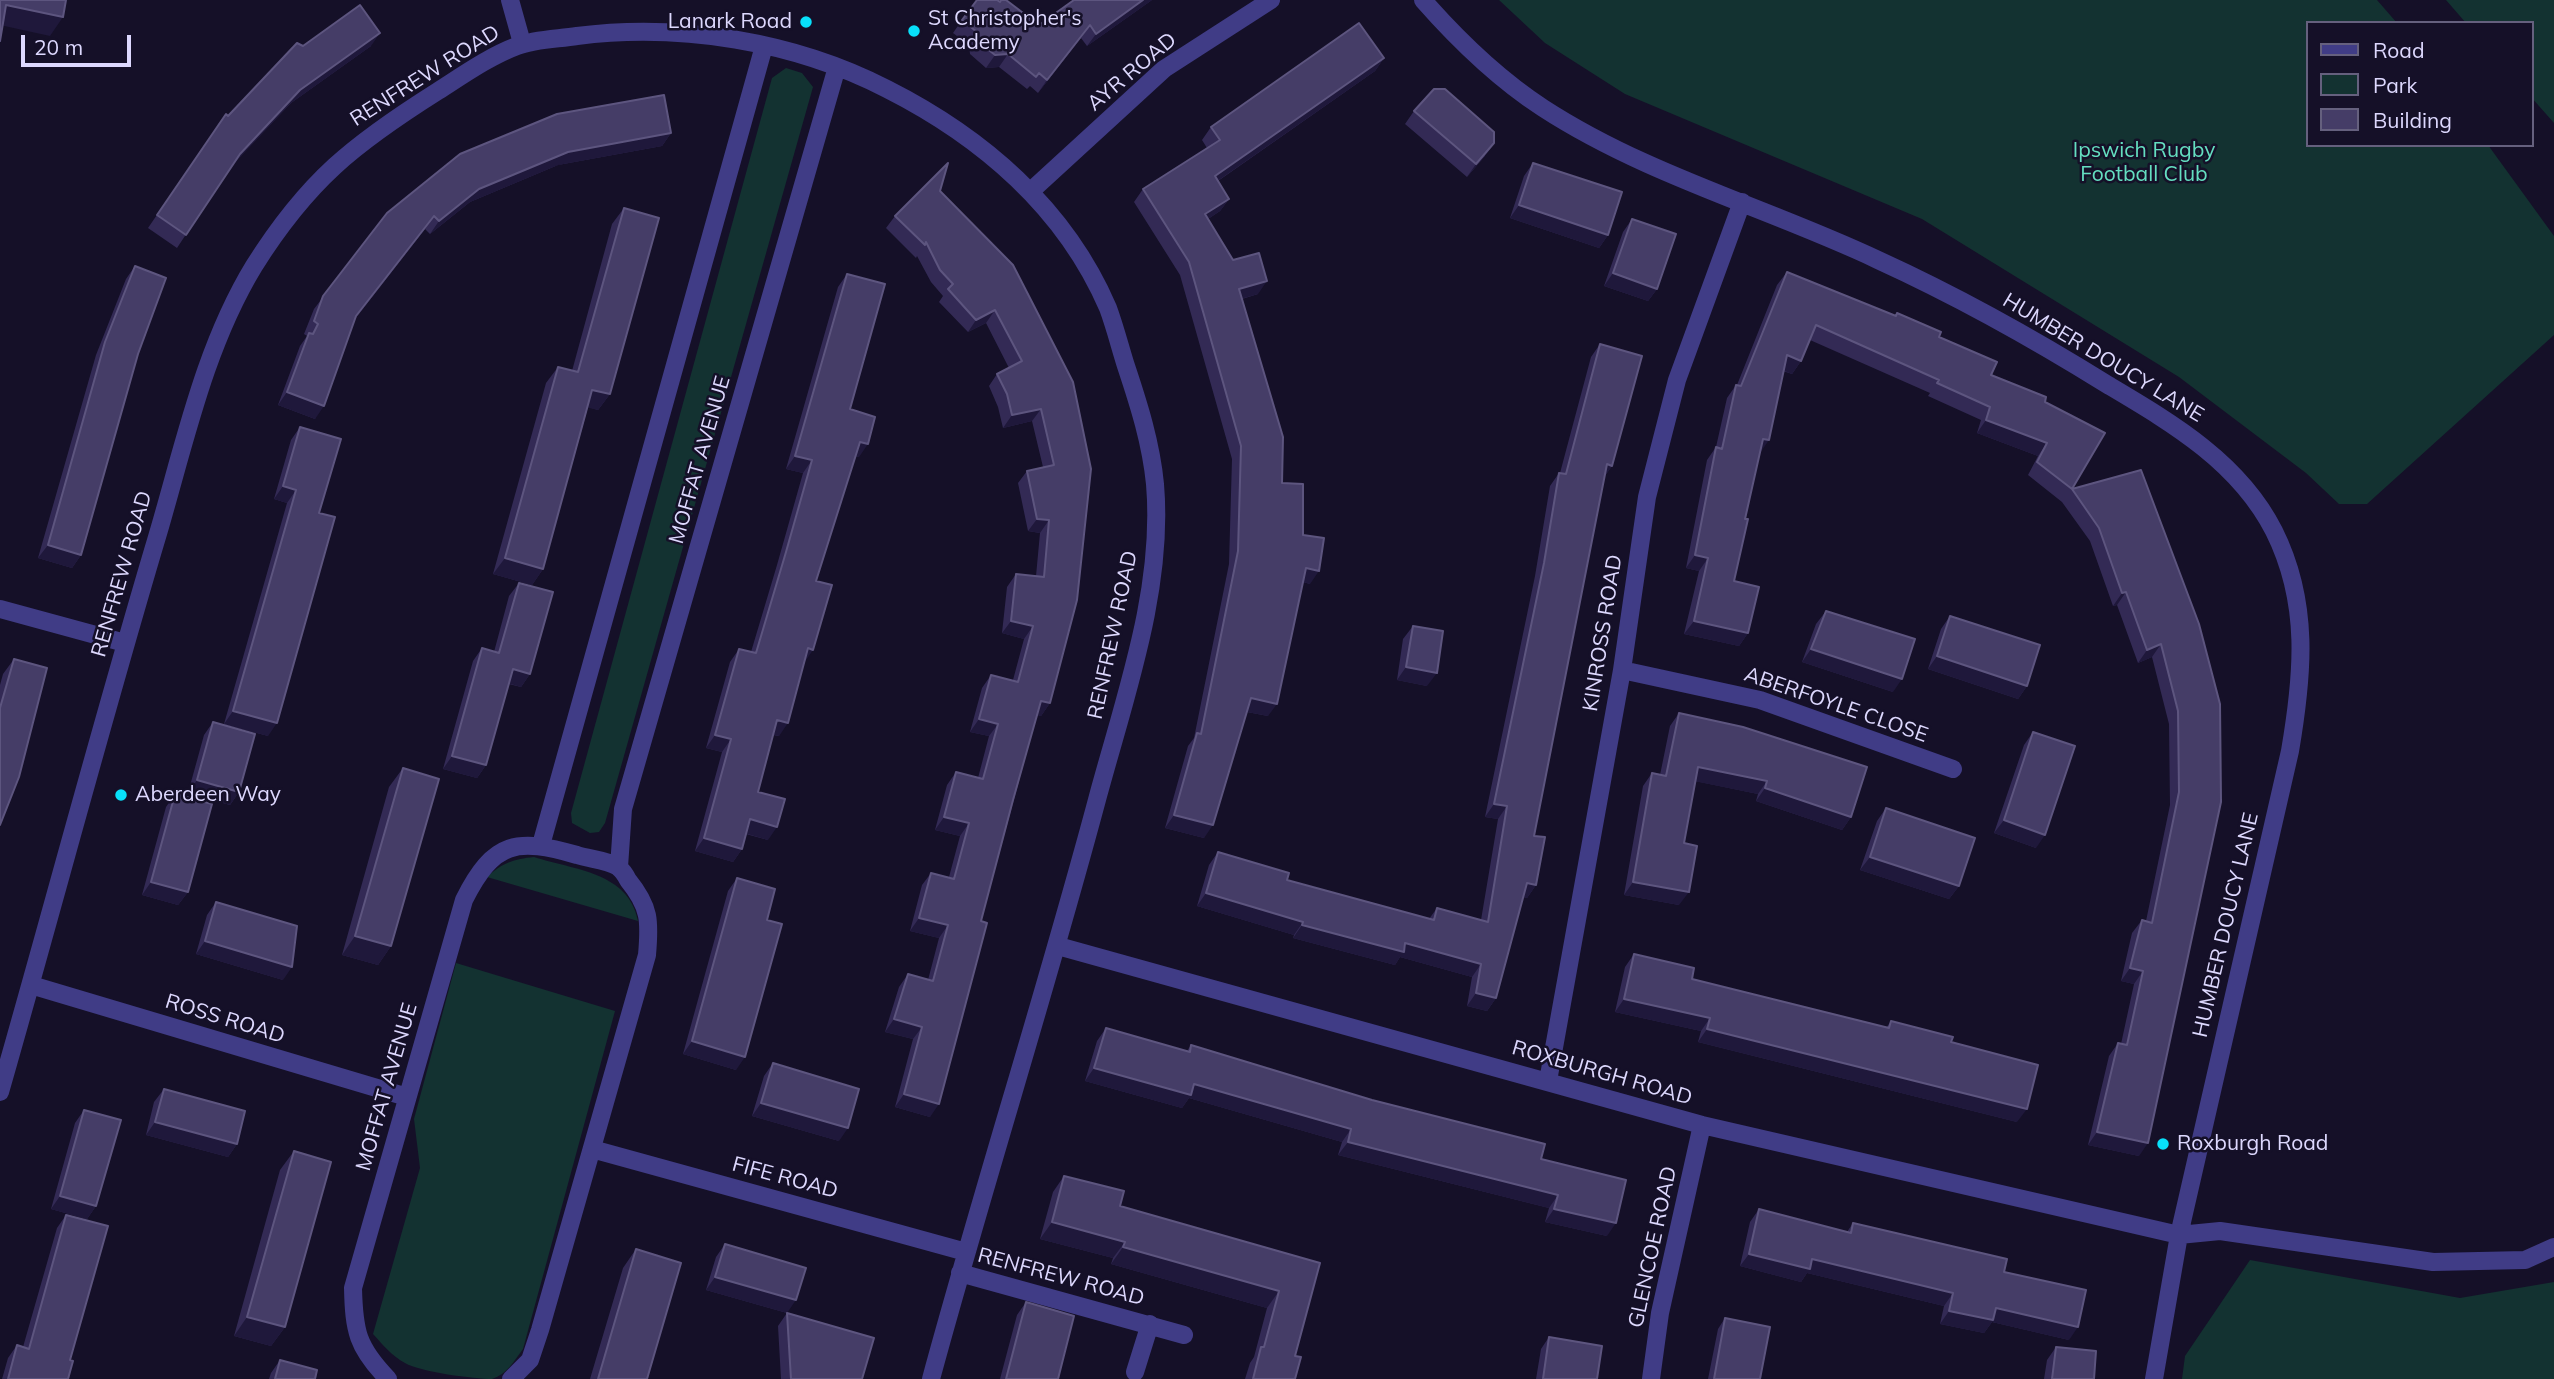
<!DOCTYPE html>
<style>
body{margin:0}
#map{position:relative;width:2554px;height:1379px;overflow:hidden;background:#151028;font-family:Mulish,sans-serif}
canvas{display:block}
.legend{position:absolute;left:2306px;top:21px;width:228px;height:126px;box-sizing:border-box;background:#151028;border:2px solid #65607e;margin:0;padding:9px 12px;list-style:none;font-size:21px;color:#ddd8fe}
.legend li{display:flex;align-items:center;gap:14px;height:35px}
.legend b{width:35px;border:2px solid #65607e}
.scale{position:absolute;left:21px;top:35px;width:110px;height:32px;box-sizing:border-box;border:4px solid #ddd8fe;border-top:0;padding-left:9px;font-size:21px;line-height:24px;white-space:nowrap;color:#ddd8fe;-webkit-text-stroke:5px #151028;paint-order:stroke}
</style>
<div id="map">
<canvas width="2554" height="1379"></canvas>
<ul class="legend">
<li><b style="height:9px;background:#403c86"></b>Road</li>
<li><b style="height:19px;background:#133231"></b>Park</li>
<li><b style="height:19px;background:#453d67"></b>Building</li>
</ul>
<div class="scale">20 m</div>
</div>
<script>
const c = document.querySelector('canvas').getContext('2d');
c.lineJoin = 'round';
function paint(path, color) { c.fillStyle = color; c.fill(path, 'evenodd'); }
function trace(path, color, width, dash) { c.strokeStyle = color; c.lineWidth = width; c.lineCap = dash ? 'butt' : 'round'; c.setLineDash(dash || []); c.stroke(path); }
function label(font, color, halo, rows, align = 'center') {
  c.font = font + ' Mulish,sans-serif'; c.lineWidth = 5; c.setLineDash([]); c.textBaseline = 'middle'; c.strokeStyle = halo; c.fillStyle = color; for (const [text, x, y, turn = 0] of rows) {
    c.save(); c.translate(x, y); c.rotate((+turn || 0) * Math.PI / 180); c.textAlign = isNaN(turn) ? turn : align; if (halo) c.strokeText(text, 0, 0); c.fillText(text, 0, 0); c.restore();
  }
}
paint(new Path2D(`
 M1499,0H2377L2397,23H2307V145H2488L2554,236V335L2367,504H2339L2306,473L2179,377L1922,219L1625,94L1545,43Z
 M2446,0H2554V123L2531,97V23H2466Z
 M786,68L802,73L813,87L605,823L599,832L590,833L572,823L571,813L772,78Z
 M534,857C574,870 629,872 638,921L487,877C502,863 514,859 534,857Z
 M456,963L615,1011L523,1349C514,1361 507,1374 492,1379C475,1379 420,1372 405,1363C392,1356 383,1345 373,1334L420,1168L414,1119Z
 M2250,1260L2460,1298L2554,1282V1379H2182L2185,1356Z`), '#133231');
trace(new Path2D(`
 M510,0L522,43
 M1423,0C1459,41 1497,78 1543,108C1646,175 1768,208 1878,260C1957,296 2034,339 2108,385C2172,423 2239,462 2274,531C2310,603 2303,675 2290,751L2179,1235L2154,1379
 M1032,190L1164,69L1271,0
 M0,609L125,643
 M1622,670L1760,700L1953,769
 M541,845L764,46
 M619,867L623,809L837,67
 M1058,946L1702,1125L2179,1235L2220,1231L2433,1262L2525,1260L2554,1247
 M31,985L407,1097
 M1548,1081L1622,670L1647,497L1677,380L1742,202
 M0,1092C53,907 102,721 157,537C184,446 204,348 254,266C308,180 354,144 438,91C463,75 490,56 517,46C535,39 558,39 577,36C680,23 794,41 887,89C982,137 1065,208 1108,308C1115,327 1120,347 1126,366C1139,405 1151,443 1155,484C1164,589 1125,696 1098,796C1046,991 984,1184 931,1379
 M592,1149L966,1252
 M960,1273L1184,1335
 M1135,1372L1150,1324
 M388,1379C357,1347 354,1331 353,1288L464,900C494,840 517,838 577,855C589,859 608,860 618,867C622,870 626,876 628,880C650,907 650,921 647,955L540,1330L530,1360L511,1379
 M1651,1379L1660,1313L1702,1125`), '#403c86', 18);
paint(new Path2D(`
 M1152,0L1087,46L1081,38L1038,93L1030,86L1027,89L999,67L986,68L970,54L969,45L953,33L962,20L1039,25Z
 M303,46H371L291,103L232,165L177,248L148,228L226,114L228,116Z
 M1384,58L1375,71L1218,181L1229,199L1220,211L1208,219L1233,260L1258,294L1242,299L1282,483L1303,535L1310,584L1303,582L1268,716L1247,712L1204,838L1165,828L1188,746L1194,738L1229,564L1232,459L1180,275L1134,202L1143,189L1207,148L1202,140L1211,127Z
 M1414,111L1485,156L1467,177L1405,124Z
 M671,133L662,146L558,165L470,202L430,234L425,229L355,319L315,419L278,405L300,346L307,336L304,334L314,309L387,213Z
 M1533,163L1608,235L1599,248L1510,218L1524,176Z
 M940,191L1073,382L1050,703L1041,716L1037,715L981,921L930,1117L895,1107L913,1039L885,1032L899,987L908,974L928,980L939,938L910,931L922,885L931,873L949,877L960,836L935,830L947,785L956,772L978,778L989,736L970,732L982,688L991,675L1013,680L1024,639L1002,633L1007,587L1016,574L1036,576L1040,533L1028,531L1018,483L1027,471L1043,467L1032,421L1003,428L998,407L989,386L997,374L1009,368L986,323L968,332L939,302L943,296L931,282L917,256L916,258L886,228L895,216Z
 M624,208L610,394L598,410L588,407L543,569L532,585L493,574L546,383L558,367L572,371L612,224Z
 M1632,219L1657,289L1648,301L1604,286L1623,232Z
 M135,266L138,354L81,555L72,568L38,558L96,355L126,279Z
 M1787,272L1895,316L1897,313L1939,337L1991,375L2045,402L2072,489L2199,624L2139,1156L2088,1145L2109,1056L2118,1043L2121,1044L2134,984L2121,981L2132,933L2142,920L2146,921L2170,805L2169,724L2152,657L2138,663L2117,605L2113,606L2090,541L2062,502L2028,475L2038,456L1977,433L1981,420L1928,396L1930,393L1810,340L1801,361L1792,374L1783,371L1760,453L1745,519L1734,581L1748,633L1739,646L1684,634L1699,571L1686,568L1707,460L1716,447L1727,398L1736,385H1737L1777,285Z
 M847,274L850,409L859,457L855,456L816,581L804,663L779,736L773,735L758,792L768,840L746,834L742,849L733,862L695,851L722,752L706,748L730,662L739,649L751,652L777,565L803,473L786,469L838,287Z
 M1600,344L1612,466L1604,477L1534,836L1536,885L1527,898L1523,897L1496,998L1487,1011L1467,1006L1472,977L1400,957L1395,965L1293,938L1294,935L1197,906L1209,865L1218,852L1287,880L1429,919L1437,908L1481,920L1498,819L1485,817L1535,576L1550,486L1559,473H1560L1591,357Z
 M300,427L319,513L268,736L224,724L287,503L274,499L291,440Z
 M519,583L530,674L521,687L509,684L486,765L477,778L443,769L473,661L482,648L494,652L509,596Z
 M1826,611L1893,692L1802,662L1816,624Z
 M1950,616L2027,686L2018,699L1928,669L1941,629Z
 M1413,626L1427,686L1397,680L1403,639Z
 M14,659L0,825V685L3,674Z
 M1679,713L1851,817L1842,830L1756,801L1758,794L1695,781L1684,843L1679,905L1624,895L1643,786L1652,773L1660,775L1670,726Z
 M213,722L239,792L230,805L188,793L204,735Z
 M2033,732L2036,848L1994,833L2024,745Z
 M403,768L391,946L378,965L342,955L389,787Z
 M175,794L188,892L178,905L142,895L166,807Z
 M1886,808L1959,886L1949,899L1860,870L1877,821Z
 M737,878L767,920L736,1070L683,1054L728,891Z
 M216,902L283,980L196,954L207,915Z
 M1634,954L1692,979L1886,1028L1891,1021L1951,1042L2017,1122L1698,1042L1701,1031L1615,1012L1625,967Z
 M1106,1028L1187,1051L1191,1045L1541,1159L1607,1236L1545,1222L1549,1208L1338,1155L1342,1142L1189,1098L1182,1108L1085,1081L1097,1041Z
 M773,1063L839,1141L752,1116L764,1076Z
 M164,1089L237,1144L228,1157L146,1135L154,1102Z
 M84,1110L96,1206L87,1219L51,1209L75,1123Z
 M294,1151L285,1327L271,1346L234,1336L280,1170Z
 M1064,1176L1120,1206L1320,1263L1295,1356V1379H1245L1250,1363L1254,1357L1267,1308L1111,1264L1113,1258L1040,1239L1053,1192Z
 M1759,1209L1847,1232L1853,1223L2004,1272L2069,1340L1992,1322L1984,1333L1940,1324L1944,1306L1807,1273L1801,1282L1740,1266L1750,1222Z
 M66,1215L70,1360L68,1379H2L8,1358L17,1345L23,1347L57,1228Z
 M725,1244L787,1313L706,1290L716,1257Z
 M636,1249L647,1379H590L623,1268Z
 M1026,1302L1058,1379H1000L1017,1315Z
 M787,1313L862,1379H781L778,1326Z
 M1725,1318L1760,1379H1708L1718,1329Z
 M1549,1337L1597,1379H1536L1541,1349Z
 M2056,1347L2094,1379H2044L2047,1360Z
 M280,1360L315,1379H269L271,1373Z`), '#332a55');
paint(new Path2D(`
 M1143,0H1152L1087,46L1096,34Z
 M6,5L63,17L50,36L0,25Z
 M1090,25L1081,38L1038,93L1047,80Z
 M380,33L371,46L291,103L231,167L240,154L300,90Z
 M1008,54L999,67L986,68L995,55Z
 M1384,58L1375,71L1206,189L1215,176Z
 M671,133L662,146L558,165L470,202L430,234L439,221L479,189L568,152Z
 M1494,143L1485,156L1467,177L1476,164Z
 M1229,199L1220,211L1196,227L1205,214Z
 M1519,205L1608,235L1599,248L1510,218Z
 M434,216L425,229L347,329L356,316Z
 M1613,273L1657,289L1648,301L1604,286Z
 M1267,281L1258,294L1230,302L1239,289Z
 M995,310L986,323L968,332L976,320Z
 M1787,355L1801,361L1792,374L1777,368Z
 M592,390L610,394L598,410L581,406Z
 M287,392L324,406L315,419L278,405Z
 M1041,409L1032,421L1003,428L1012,415Z
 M1986,420L2047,443L2038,456L1977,433Z
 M1763,439L1769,440L1760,453Z
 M860,442L868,444L859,457L850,455Z
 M795,456L812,460L803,473L786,469Z
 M1607,464L1612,466L1603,479Z
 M283,486L296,490L287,503L274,499Z
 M1037,519L1049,520L1040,533L1028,531Z
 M48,545L81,555L72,568L38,558Z
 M1695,555L1708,558L1699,571L1686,568Z
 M505,558L543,569L532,585L493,574Z
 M1306,568L1319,571L1310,584L1297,580Z
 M2126,592L2117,605L2113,606L2122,593Z
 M1011,621L1033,626L1024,639L1002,633Z
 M1694,621L1748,633L1739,646L1684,634Z
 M2161,644L2152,657L2138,663L2147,650Z
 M808,648L813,650L804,663Z
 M1811,649L1902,679L1893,692L1802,662Z
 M1937,656L2027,686L2018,699L1928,669Z
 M1406,667L1437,673L1427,686L1397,680Z
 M513,669L530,674L521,687L504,682Z
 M1251,698L1277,704L1268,716L1242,711Z
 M1041,701L1050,703L1041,716L1032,714Z
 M233,711L277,723L268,736L224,724Z
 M979,719L998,724L989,736L970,732Z
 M777,720L788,723L779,736L768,733Z
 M715,735L731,739L722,752L706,748Z
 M452,756L486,765L477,778L443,769Z
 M1698,767L1767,781L1758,794L1689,780Z
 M197,780L239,792L230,805L188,793Z
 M1765,788L1851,817L1842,830L1756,801Z
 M1494,804L1507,806L1498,819L1485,817Z
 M1174,815L1213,825L1204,838L1165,828Z
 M944,817L969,823L960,836L935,830Z
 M750,819L777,827L768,840L741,832Z
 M2004,820L2045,835L2036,848L1994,833Z
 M704,838L742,849L733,862L695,851Z
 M1870,857L1959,886L1949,899L1860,870Z
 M151,882L188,892L178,905L142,895Z
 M1633,882L1689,892L1679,905L1624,895Z
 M1527,883L1536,885L1527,898L1518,896Z
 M1206,893L1303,922L1294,935L1197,906Z
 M919,918L948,925L939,938L910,931Z
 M1302,925L1405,943L1481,964L1472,977L1400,957L1395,965L1293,938Z
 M355,936L391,946L378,965L342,955Z
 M205,941L292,967L283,980L196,954Z
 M2130,968L2143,971L2134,984L2121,981Z
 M1476,993L1496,998L1487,1011L1467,1006Z
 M1624,999L1710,1018L1701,1031L1615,1012Z
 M894,1019L922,1027L913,1039L885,1032Z
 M1707,1029L2027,1109L2017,1122L1698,1042Z
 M692,1041L745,1057L736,1070L683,1054Z
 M1094,1068L1194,1084L1351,1129L1342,1142L1189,1098L1182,1108L1085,1081Z
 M904,1094L939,1104L930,1117L895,1107Z
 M761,1103L848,1128L839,1141L752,1116Z
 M155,1122L237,1144L228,1157L146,1135Z
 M2097,1132L2148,1143L2139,1156L2088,1145Z
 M1348,1142L1558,1195L1549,1208L1338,1155Z
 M60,1196L96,1206L87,1219L51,1209Z
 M1554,1209L1616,1223L1607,1236L1545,1222Z
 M1052,1222L1125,1242L1113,1258L1040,1239Z
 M1123,1247L1279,1291L1267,1308L1111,1264Z
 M1749,1254L1812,1259L1953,1293L1944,1306L1807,1273L1801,1282L1740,1266Z
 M715,1277L796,1300L787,1313L706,1290Z
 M1996,1308L2078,1327L2069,1340L1992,1322L1984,1333L1940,1324L1949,1311Z
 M247,1317L285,1327L271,1346L234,1336Z`), '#1f183b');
const building = new Path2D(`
 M0,0H66L63,17L6,5L0,41Z
 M977,0H997L1000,2L1001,0H1006L1039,25L1074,0H1143L1096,34L1090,25L1047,80L1039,73L1036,77L1008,54L995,55L979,42L977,32L962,20Z
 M360,5L380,33L300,90L240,154L186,235L157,215L226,114L228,116L297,43L303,46Z
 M1359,23L1384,58L1215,176L1229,199L1205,214L1233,260L1259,253L1267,281L1239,289L1283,437L1282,483L1303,484V535L1324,538L1319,571L1306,568L1277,704L1251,698L1213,825L1174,815L1197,733L1201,734L1238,551L1241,446L1189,262L1143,189L1220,140L1211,127Z
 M1434,89H1445L1494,132V143L1476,164L1414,111Z
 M664,95L671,133L568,152L479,189L439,221L434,216L356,316L324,406L287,392L309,333L313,334L318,324L314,321L323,296L387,213L460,154L557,114Z
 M948,163L940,191L1013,265L1073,382L1091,469L1077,600L1050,703L1041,701L1013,800L981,921L987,923L939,1104L904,1094L922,1027L894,1019L908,974L933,981L948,925L919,918L931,873L954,879L969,823L944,817L956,772L983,779L998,724L979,719L991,675L1018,682L1033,626L1011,621L1016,574L1044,577L1049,520L1037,519L1027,471L1054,465L1041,409L1012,415L1007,394L997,374L1022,361L995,310L976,320L948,289L953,284L940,270L926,242L925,245L895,216Z
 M1533,163L1622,192L1608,235L1519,205Z
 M624,208L659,218L610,394L592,390L543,569L505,558L558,367L578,372Z
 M1632,219L1676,234L1657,289L1613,273Z
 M135,266L166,278L138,354L81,555L48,545L105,342Z
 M1787,272L1896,316L1897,313L1941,332L1939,337L1997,362L1991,375L2046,397L2045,402L2105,433L2072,489L2037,462L2047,443L1986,420L1990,407L1937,383L1939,380L1816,325L1801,361L1787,355L1769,440L1763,439L1745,519H1748L1734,581L1759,587L1748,633L1694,621L1708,558L1695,555L1716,447L1722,449L1736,385L1741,386Z
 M847,274L885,284L850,409L875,417L868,444L860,442L816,581L832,585L813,650L808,648L788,723L777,720L758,792L785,799L777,827L750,819L742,849L704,838L731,739L715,735L739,649L756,653L786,552L812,460L795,456Z
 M1600,344L1642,356L1612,466L1607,464L1534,836L1545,837L1536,885L1527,883L1496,998L1476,993L1481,964L1405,943L1404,952L1302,925L1303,922L1206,893L1218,852L1289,873L1287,880L1434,920L1437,908L1488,922L1507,806L1494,804L1544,563L1559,473L1566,474Z
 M300,427L341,439L319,513L335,517L277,723L233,711L296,490L283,486Z
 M2141,470L2199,624L2220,704L2221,802L2148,1143L2097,1132L2118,1043L2127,1045L2143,971L2130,968L2142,920L2152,923L2179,792L2178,711L2161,644L2147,650L2126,592L2122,593L2099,528L2072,489Z
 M519,583L553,592L530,674L513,669L486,765L452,756L482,648L499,653Z
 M1826,611L1915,639L1902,679L1811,649Z
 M1950,616L2040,645L2027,686L1937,656Z
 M1413,626L1443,631L1437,673L1406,667Z
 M14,659L47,668L19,777L0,825V708Z
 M1679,713L1743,727L1867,767L1851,817L1765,788L1767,781L1698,767L1684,843L1697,846L1689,892L1633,882L1652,773L1666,776Z
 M213,722L255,734L239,792L197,780Z
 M2033,732L2075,746L2045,835L2004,820Z
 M403,768L439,779L391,946L355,936Z
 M175,794L212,804L188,892L151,882Z
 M1886,808L1975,838L1959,886L1870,857Z
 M737,878L775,889L767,920L782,924L745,1057L692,1041Z
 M216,902L297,926L292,967L205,941Z
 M1634,954L1694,968L1692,979L1889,1028L1891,1021L1953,1037L1951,1042L2038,1065L2027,1109L1707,1029L1710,1018L1624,999Z
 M1106,1028L1190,1052L1191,1045L1372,1100L1545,1144L1541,1159L1626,1180L1616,1223L1554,1209L1558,1195L1348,1142L1351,1129L1194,1084L1191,1095L1094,1068Z
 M773,1063L859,1089L848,1128L761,1103Z
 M164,1089L245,1111L237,1144L155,1122Z
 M84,1110L121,1120L96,1206L60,1196Z
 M294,1151L331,1162L285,1327L247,1317Z
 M1064,1176L1124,1191L1120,1206L1320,1263L1295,1356L1301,1357L1295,1379H1253L1261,1347H1264L1279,1291L1123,1247L1125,1242L1052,1222Z
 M1759,1209L1851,1233L1853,1223L2007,1259L2004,1272L2086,1290L2078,1327L1996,1308L1993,1320L1949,1311L1953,1293L1812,1259L1810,1269L1749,1254Z
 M66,1215L108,1226L70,1360L73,1361L68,1379H8L17,1345L29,1349Z
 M725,1244L806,1268L796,1300L715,1277Z
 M636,1249L681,1263L647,1379H598Z
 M1026,1302L1074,1316L1058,1379H1006Z
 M787,1313L874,1338L862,1379H791Z
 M1725,1318L1770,1327L1760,1379H1714Z
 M1549,1337L1602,1346L1597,1379H1543Z
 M2056,1347L2096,1351L2094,1379H2052Z
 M280,1360L317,1370L315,1379H275Z`);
paint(building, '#453d67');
trace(building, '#5d557f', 2);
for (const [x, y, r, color] of [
 [806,22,7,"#08e0fa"],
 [914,31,7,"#08e0fa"],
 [121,795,7,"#08e0fa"],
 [2163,1144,7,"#08e0fa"]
]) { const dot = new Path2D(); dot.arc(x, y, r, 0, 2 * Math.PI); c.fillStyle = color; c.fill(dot); trace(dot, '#151028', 2.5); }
label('21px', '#ddd8fe', '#151028', [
 ["St Christopher's",928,19],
 ["Academy",928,43],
 ["Lanark Road",792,22,"right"],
 ["Aberdeen Way",135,795],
 ["Roxburgh Road",2177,1144]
], 'left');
label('21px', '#ddd8fe', '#151028', [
 ["AYR ROAD",1132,72,-40],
 ["RENFREW ROAD",425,76,-32],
 ["HUMBER DOUCY LANE",2103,358,31],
 ["MOFFAT AVENUE",700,460,-74],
 ["RENFREW ROAD",122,574,-74],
 ["KINROSS ROAD",1603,633,-81],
 ["RENFREW ROAD",1113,635,-78],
 ["ABERFOYLE CLOSE",1836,705,19],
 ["HUMBER DOUCY LANE",2226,925,-77],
 ["ROSS ROAD",225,1019,17],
 ["ROXBURGH ROAD",1602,1073,16],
 ["MOFFAT AVENUE",387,1087,-74],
 ["FIFE ROAD",785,1178,15],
 ["GLENCOE ROAD",1653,1247,-78],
 ["RENFREW ROAD",1061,1277,15]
]);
label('21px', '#64dec0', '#151028', [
 ["Ipswich Rugby",2144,151],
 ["Football Club",2144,175]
]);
</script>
